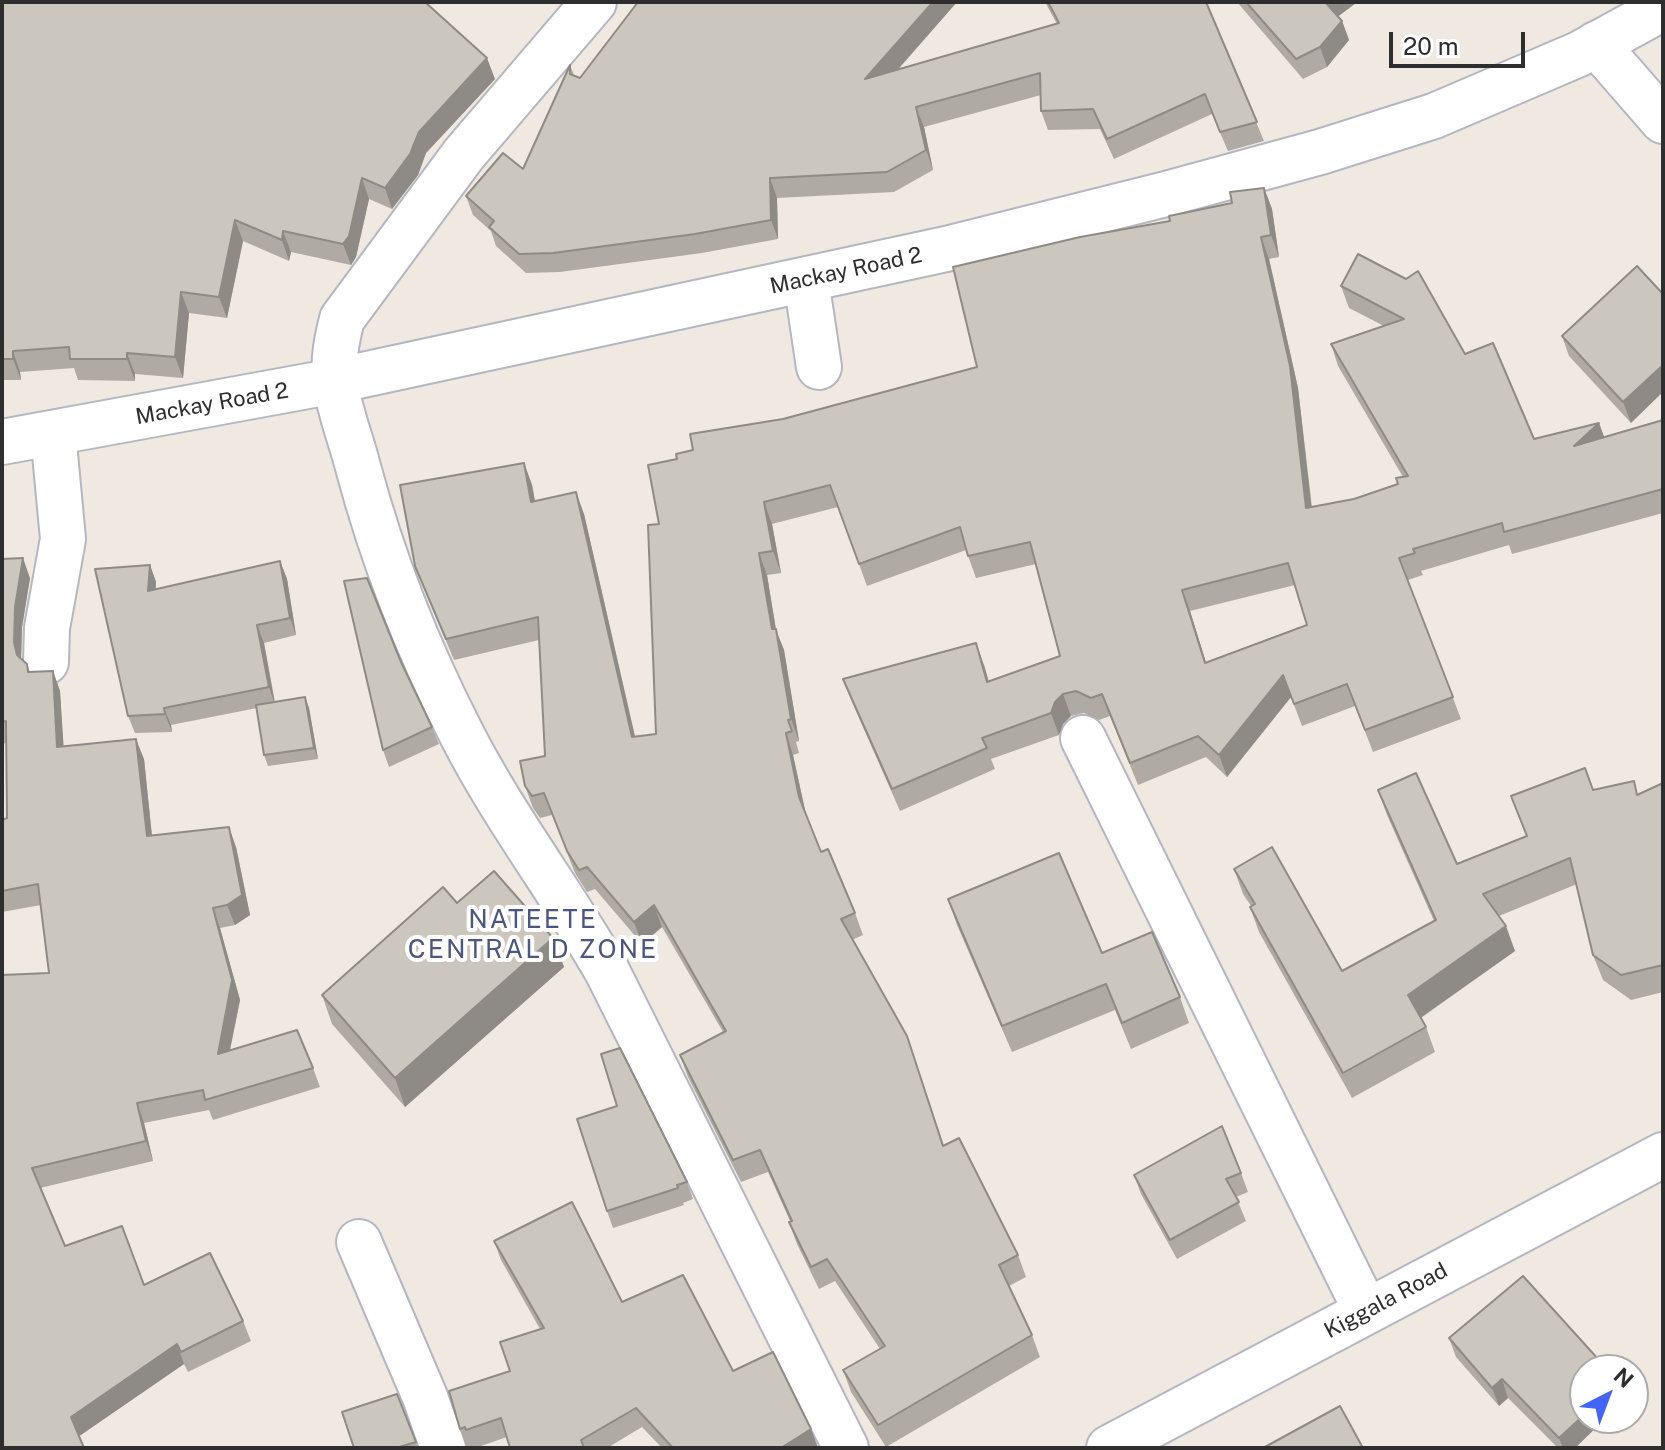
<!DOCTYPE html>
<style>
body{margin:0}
#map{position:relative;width:1665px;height:1450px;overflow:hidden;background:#efe9e1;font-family:"Public Sans",sans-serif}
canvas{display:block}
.frame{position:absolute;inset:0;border:4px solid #2e2e2e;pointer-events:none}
.north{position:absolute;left:1569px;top:1354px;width:80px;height:80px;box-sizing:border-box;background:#fff;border:2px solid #ababab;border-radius:50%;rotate:42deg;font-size:22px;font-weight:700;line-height:32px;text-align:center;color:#2e2e2e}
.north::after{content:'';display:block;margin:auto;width:28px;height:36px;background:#4264fb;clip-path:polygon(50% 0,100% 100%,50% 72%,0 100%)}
.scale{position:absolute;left:1389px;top:32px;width:136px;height:36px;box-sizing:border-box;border:4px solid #2e2e2e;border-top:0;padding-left:10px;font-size:24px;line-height:28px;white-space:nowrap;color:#2e2e2e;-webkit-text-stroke:6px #fff;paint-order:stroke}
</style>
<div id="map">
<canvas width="1665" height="1450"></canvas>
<div class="frame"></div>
<div class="north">N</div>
<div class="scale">20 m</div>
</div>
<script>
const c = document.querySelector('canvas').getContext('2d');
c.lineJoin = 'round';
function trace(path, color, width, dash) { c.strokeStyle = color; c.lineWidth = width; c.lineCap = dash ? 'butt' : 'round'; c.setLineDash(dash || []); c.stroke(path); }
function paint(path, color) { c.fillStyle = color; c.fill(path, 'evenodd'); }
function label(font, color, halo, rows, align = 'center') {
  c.font = font + ' "Public Sans",sans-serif'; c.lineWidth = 8; c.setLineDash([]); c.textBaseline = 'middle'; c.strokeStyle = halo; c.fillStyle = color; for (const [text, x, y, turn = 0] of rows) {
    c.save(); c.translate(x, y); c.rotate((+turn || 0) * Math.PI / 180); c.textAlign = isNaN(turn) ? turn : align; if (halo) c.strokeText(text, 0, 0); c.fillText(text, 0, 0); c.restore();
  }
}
const street = new Path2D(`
 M594,2L464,154L342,319C337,339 333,358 335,379C338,408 351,439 358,467C383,561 417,647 461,733C503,816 561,891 607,971L846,1448
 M1596,44L1663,121
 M806,280L819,367
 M46,662L47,628L63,539L53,433
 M1083,738L1366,1311
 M359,1242L425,1397L443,1448`);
const secondary = new Path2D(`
 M2,442L335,381L946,249L1166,194L1320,152L1434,116L1579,54L1663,8
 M1109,1448L1663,1155`);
trace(street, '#b4b7c1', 48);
trace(secondary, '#b4b7c1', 48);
trace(street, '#fff', 44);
trace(secondary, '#fff', 44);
paint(new Path2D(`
 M2,2L495,79L426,153L418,175L392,209L369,199L356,257L351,265L291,252L289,261L243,241L227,318L189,313L183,378L135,374V381L78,380L74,368L20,372L21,380H2Z
 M638,2H957L898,69L1057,24L1045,2H1206L1264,141L1228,151L1212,114L1114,159L1100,129L1048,130L1041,111V95L924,127L933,170L894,192L777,198L778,239L702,253L560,272L526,273L496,246L491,231L473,215L466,196L523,169L570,65L574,75L580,78Z
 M1237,2H1355L1356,3L1338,16L1342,21L1349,40L1327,67L1303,79Z
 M1264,188L1272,209L1279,257L1269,259L1298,388L1312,507L1354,499L1398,484L1403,477L1338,366L1331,344L1384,326L1349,308L1341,286L1358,254L1465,354L1534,439L1599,423L1604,437L1663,420V513L1512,554L1509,545L1421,571L1423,575L1408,580L1461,719L1373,752L1355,706L1302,726L1291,697L1227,777L1206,757L1138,785L1110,716L1099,720L1084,713L1071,716L1063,724L1059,735L991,759L995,769L900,811L851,700L843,679L984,665L989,682L1060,656L1036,564L976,578L966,550L867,586L838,507L772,524L781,573L767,575L776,630L784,650L799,741L796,742L799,753L793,755L806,815L821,852L855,913L863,935L852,940L907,1036L944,1146L1018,1255L1026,1277L1009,1286L1032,1335L1040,1357L886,1447L851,1392L843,1370L880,1349L835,1281L819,1289L797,1244L789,1222L790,1221L768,1172L741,1182L688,1077L680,1055L723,1032L662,927L642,944L595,889L587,892L575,873L552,815L540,818L533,808L525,786L545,756L539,640L454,660L415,566L524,463L532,485L535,501L584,514L635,736L656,734L659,524L677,459L693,450L783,419L977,367L1170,221L1232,203ZM1295,585L1307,625L1206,663L1190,611Z
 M1663,294L1631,423L1569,356L1562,336Z
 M2,559L30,578L22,627L21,658L27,664L30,672L53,671L60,691L63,747L144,759L152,836L236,847L250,915L235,925L220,928L240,1000L230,1050L313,1068L320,1087L213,1120L209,1110L144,1123L153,1161L40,1188L65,1246L144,1285L243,1321L251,1341L188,1372L184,1364L79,1436L2,1448L49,973L41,905L2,912V820L7,818L6,743L2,744Z
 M280,561L287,579L296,635L264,643L275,702L305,697L309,708L318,759L268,766L264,755L257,708L171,725L172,732L135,733L128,716L150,565L156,582V589Z
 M401,662L432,727L439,744L389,767L383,750Z
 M1663,783V992L1631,1000L1603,980L1593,955L1577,884L1499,916L1515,951L1421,1018L1426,1027L1435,1052L1352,1098L1259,932L1250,907L1251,906L1243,894L1234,869L1342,971L1434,921L1387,815L1378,790L1457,864L1526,836L1511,796L1593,790L1639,795Z
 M948,899L1102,953L1180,997L1189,1023L1131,1049L1115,1010L1012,1052L957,925Z
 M457,903L553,938L564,967L405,1107L332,1024L322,995Z
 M617,1106L687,1182L693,1199L683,1203L684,1205L613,1228L607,1211Z
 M1241,1173L1248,1192L1236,1197L1246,1221L1177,1259L1141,1194L1134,1175Z
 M494,1241L622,1302L733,1371L811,1429L818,1448H662L642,1427L607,1448H510L507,1437L475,1448H473L472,1447L467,1448L460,1429L510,1371L540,1329L501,1260Z
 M1449,1338L1585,1418H1606L1575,1448H1558L1508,1398L1499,1406L1456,1357Z
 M397,1394L418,1448H354Z`), '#afaba4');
paint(new Path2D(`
 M933,2H957L873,98L865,79Z
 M1325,2H1355L1356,3L1332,21Z
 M1342,21L1349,40L1327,67L1320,47Z
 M487,58L495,79L426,153L418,175L392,209L385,188L419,132Z
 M916,107L924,127L933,170L926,150Z
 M362,178L369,199L356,257L351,265L343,244Z
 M770,178L777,198L778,239L771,220Z
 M1264,188L1272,209L1279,257L1271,235Z
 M235,220L243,241L227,318L219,297Z
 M283,231L291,252L289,261L282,240Z
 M1261,237L1269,259L1298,388L1314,530L1306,508Z
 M181,292L189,313L183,378L175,357Z
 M13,351L20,372L21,380L13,359Z
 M127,353L135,374V381L127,359Z
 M1663,365V392L1631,423L1623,402Z
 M1599,423L1607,445L1574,446Z
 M524,463L532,485L539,523L531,502Z
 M576,492L584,514L640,759L632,737Z
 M764,502L772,524L781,573L773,551Z
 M759,553L767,575L776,630L784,650L799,741L791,719L772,629Z
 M23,558L30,578L22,627L21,662L17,655L14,642L15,607Z
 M280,561L287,579L296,635L290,618Z
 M150,565L156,582L154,608L148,591Z
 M1182,590L1190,611L1213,685L1205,663Z
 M257,625L264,643L275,705L269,687Z
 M976,643L984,665L995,704L987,682Z
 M53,671L60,691L65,767L57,747Z
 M1283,675L1291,697L1227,777L1219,755Z
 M1063,694L1071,716L1063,724L1059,735L1051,713L1055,702Z
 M305,697L309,708L318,759L314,748Z
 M164,708L171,725L172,732L165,714Z
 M786,733L793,755L807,819L799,797Z
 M136,739L144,759L154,856L147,836Z
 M229,827L236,847L250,915L235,925L227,905Z
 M654,905L662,927L642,944L634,922Z
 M213,908L220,928L240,1000L225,1074L218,1054Z
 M1506,926L1515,951L1417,1020L1408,995Z
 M553,938L564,967L405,1107L395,1078Z
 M137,1103L144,1123L153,1161L146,1141Z
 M177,1344L184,1364L78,1437L71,1417Z
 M1502,1379L1508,1398L1499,1406L1492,1388Z
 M1585,1414V1418H1606L1575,1448H1563L1559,1438Z
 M811,1429L818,1448H781Z`), '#8e8b86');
const building = new Path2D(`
 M2,2H425L487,58L419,132L410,154L385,188L362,178L349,236L343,244L283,231L282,240L235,220L219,297L181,292L175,357L127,353V359H70L69,347L13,351V359H2Z
 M638,2H933L865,79L1059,23L1048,2H1206L1257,122L1220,132L1205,94L1107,139L1093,109L1041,111L1040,73L916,107L926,150L887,172L770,178L771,220L695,234L553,253L519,254L489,227L494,221L466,196L503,153L523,169L570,65V74L580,78Z
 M1246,2H1325L1342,21L1320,47L1296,59Z
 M1264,188L1271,235L1261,237L1290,366L1306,508L1354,499L1398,484L1396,478L1408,476L1331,344L1404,319L1341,286L1358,254L1406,279L1418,271L1465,354L1493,343L1534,439L1599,423L1574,446L1663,420V489L1504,532L1502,523L1413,549L1415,553L1399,558L1453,697L1365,730L1347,684L1294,704L1283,675L1219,755L1198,736L1130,763L1102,694L1091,698L1076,691L1063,694L1055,702L1051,713L982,738L987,748L892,789L843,679L976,643L987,682L1060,656L1030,542L968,556L960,527L859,564L830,485L764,502L773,551L759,553L772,629H776L791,719L788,720L792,731L786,733L799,797L821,852L828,849L855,913L841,919L907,1036L943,1146L959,1138L1018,1255L999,1265L1032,1335L878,1425L843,1370L885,1346L827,1259L811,1267L789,1222L792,1221L760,1150L733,1160L680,1055L726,1031L654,905L634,922L587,867L579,870L567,851L544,793L532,796L525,786L520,761L545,756L538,617L446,639L415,566L400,485L524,463L531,502L576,492L632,737L656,734L648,525L659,524L648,465L677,459L676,454L693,450L690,434L783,419L977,367L953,267L1080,237L1170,221L1169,216L1232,203L1230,192ZM1288,563L1307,625L1205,663L1182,590Z
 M1637,266L1663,294V365L1623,402L1562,336Z
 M23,558L15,607L14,642L17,655L27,664L28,672L53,671L57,747L136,739L147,836L229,827L242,895L227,905L213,908L232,980L218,1054L297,1030L313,1068L205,1100L203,1090L137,1103L146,1141L32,1168L65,1246L122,1226L144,1285L210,1253L243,1321L181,1352L177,1344L71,1417L84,1448H2V975L49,973L38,884L2,891V820L7,818L6,721L2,722V559Z
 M280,561L290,618L257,625L269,687L164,708L165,714L128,716L95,569L150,565L148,591Z
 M367,578L401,662L432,727L383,750L344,581Z
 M305,697L314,748L264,755L256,705Z
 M1585,768L1593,790L1634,781L1637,795L1663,783V965L1621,975L1593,955L1570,858L1483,894L1506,926L1408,995L1426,1027L1343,1073L1250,907L1255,904L1234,869L1272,847L1342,971L1436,920L1378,790L1416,773L1457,864L1527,836L1511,796Z
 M1059,853L1102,953L1152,932L1180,997L1122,1023L1106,984L1002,1026L948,899Z
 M494,871L553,938L395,1078L322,995L443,887L457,903Z
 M620,1048L687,1182L677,1185L678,1188L607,1211L577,1119L617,1106L601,1054Z
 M1222,1126L1241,1173L1226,1179L1239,1202L1170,1240L1134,1175Z
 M572,1202L622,1302L683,1275L733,1371L773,1352L811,1429L781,1448H673L636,1408L581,1440L584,1448H510L501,1418L466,1430L465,1427L460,1429L449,1391L510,1371L500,1342L544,1328L494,1241Z
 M1523,1276L1608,1370H1585V1414L1559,1438L1502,1379L1492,1388L1449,1338Z
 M397,1394L416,1442L396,1448H354L342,1412Z
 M1340,1406L1363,1448H1263Z`);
paint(building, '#cbc7bf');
trace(building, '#8e8b86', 2);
label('22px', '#2e2e2e', '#fff', [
 ["Mackay Road 2",846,271,-12],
 ["Mackay Road 2",212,404,-10],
 ["Kiggala Road",1386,1301,-28]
]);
c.letterSpacing = '2px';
label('26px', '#4d5680', '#fff', [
 ["NATEETE",533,920],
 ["CENTRAL D ZONE",533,950]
]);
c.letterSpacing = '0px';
</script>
